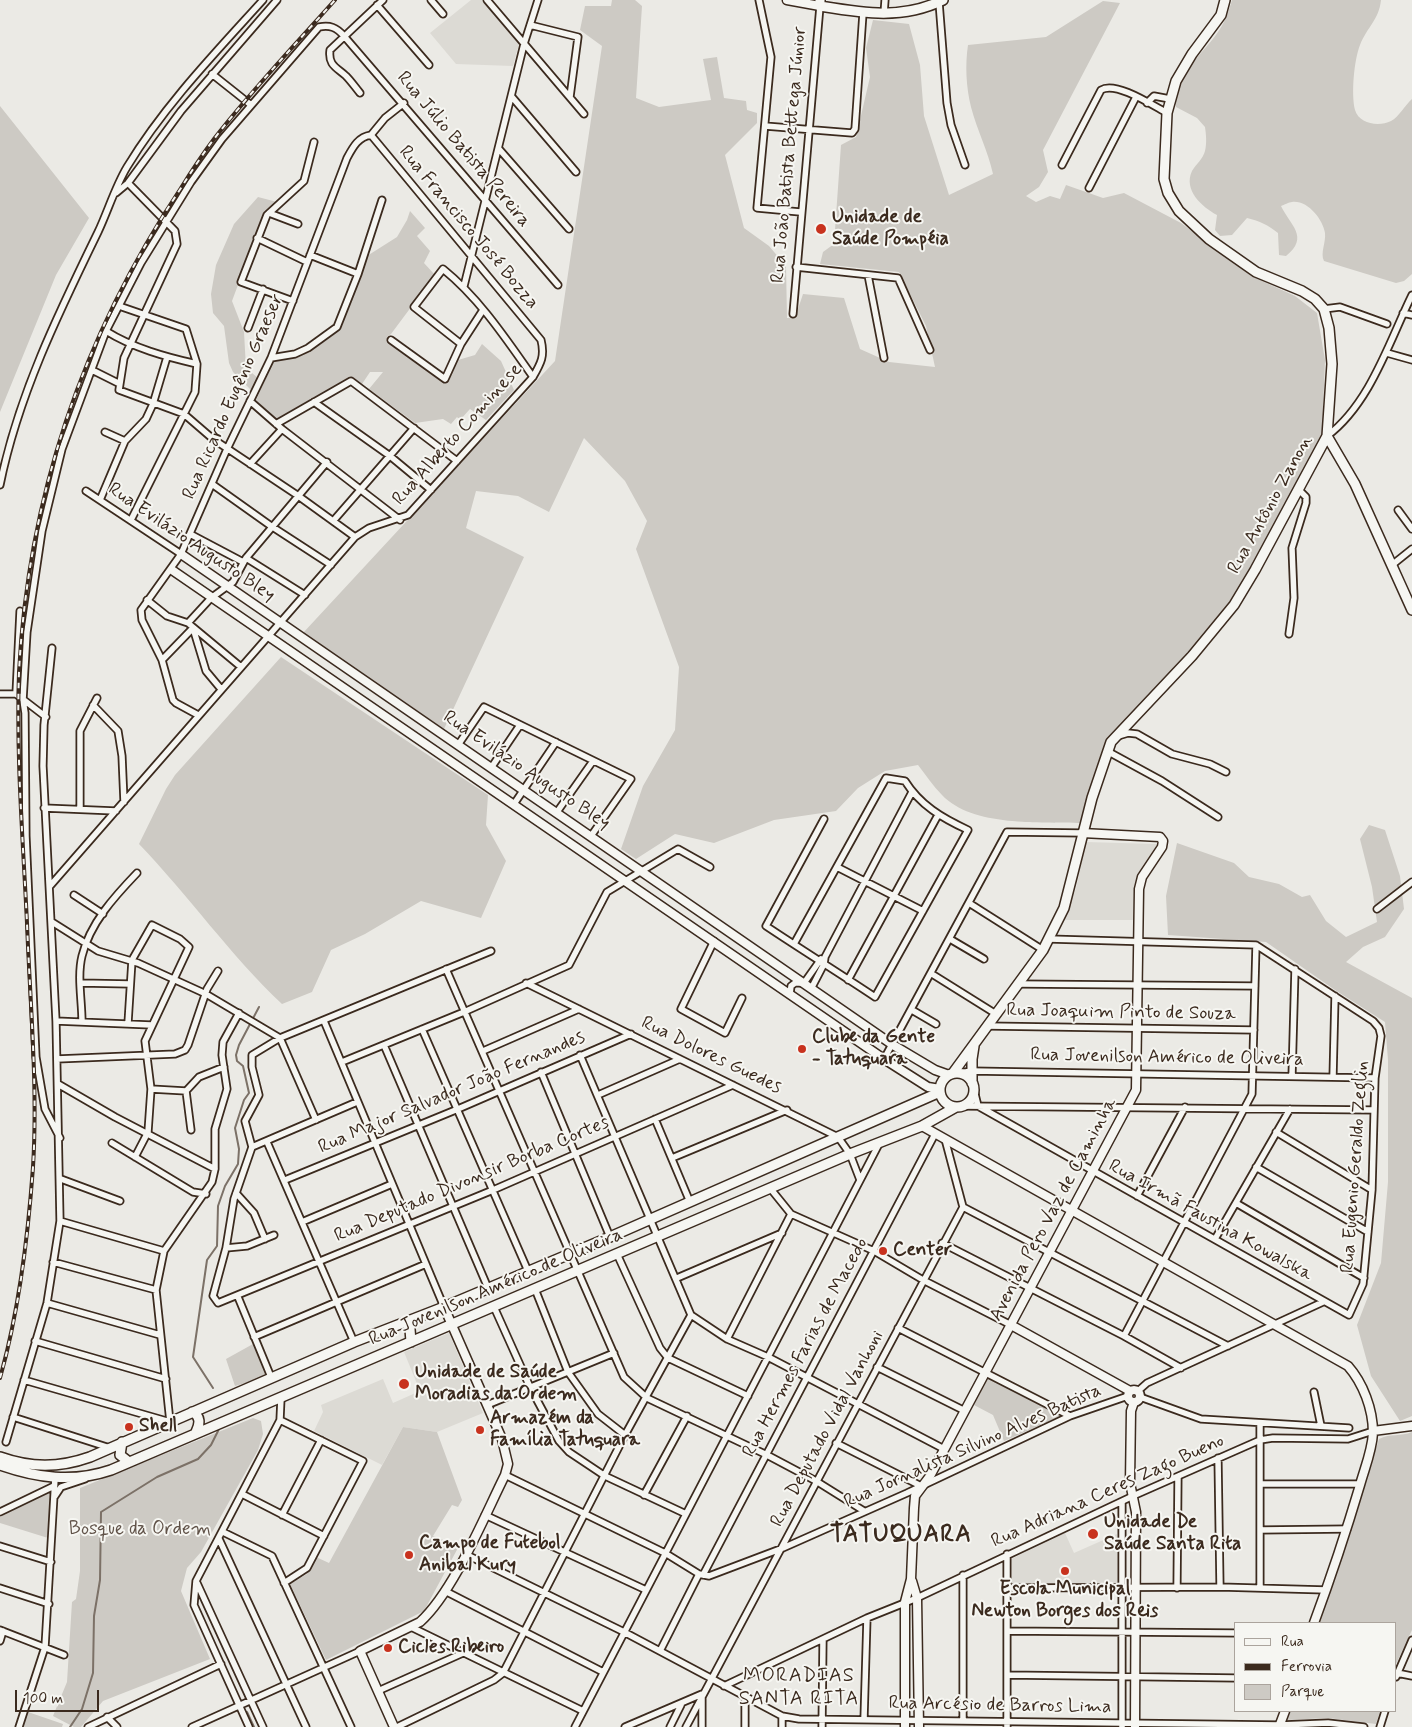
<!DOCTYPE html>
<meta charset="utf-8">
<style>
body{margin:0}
#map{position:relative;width:1412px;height:1727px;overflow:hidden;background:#ebeae5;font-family:Mynerve,sans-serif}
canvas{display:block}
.legend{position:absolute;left:1234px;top:1622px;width:162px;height:90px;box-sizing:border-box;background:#f6f6f2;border:1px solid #aba49d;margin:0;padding:6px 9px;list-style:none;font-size:15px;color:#3b2a1e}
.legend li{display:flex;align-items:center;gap:10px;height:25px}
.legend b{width:25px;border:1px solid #aba49d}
.scale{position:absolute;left:15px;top:1690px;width:84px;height:22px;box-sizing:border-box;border:2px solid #3b2a1e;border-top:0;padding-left:6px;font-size:15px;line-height:18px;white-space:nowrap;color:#3b2a1e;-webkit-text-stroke:4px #f6f6f2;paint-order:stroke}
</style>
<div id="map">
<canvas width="1412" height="1727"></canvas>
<ul class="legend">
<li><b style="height:6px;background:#f6f6f2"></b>Rua</li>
<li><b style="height:6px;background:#3b2a1e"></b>Ferrovia</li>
<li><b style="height:14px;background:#cdcac4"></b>Parque</li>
</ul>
<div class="scale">100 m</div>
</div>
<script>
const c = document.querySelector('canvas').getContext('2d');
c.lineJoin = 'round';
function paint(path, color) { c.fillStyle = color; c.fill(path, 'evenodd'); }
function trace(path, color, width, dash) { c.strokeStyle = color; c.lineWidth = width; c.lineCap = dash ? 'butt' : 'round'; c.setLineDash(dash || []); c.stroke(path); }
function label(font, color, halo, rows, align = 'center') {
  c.font = font + ' Mynerve,sans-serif'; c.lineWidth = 4; c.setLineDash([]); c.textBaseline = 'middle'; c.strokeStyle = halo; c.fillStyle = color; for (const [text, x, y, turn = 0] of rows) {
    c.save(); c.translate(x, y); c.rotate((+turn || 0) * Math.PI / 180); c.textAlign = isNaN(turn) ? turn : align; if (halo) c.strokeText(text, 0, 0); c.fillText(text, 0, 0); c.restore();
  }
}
paint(new Path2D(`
 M471,0H482L519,44L513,66L456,64L430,33Z
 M1086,842L1157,844L1134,885L1133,920H1064L1076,888Z
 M449,1333L483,1413L437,1432L403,1427L382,1465L314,1431L323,1412L321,1405L383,1379L393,1403L420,1391L404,1352Z
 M1065,1533L1074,1553L1117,1534L1118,1584H1012L1011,1559Z`), '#dcdad4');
paint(new Path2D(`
 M612,0H635L642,6L636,98L659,107L711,100L703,59L717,57L724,98L746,101L747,110L757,113V123L725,155L744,228L769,246L786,266L787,318H795L803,294L844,298L860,349L889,362L935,367L926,326L899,272L820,264L823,252L834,244L841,145L856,137L870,77L866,48L873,20L909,24L920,65L924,116L949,195L993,174C988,151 977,130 971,107C966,87 965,65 968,45L1046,37L1103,1L1120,3L1043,150L1048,172L1039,187L1026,196L1036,202L1050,196L1060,199L1066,185L1103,198L1124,193L1181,223L1251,276L1295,296L1317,313L1325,360L1322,437L1239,593L1191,653L1105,744L1082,823C1041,822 972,827 942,795C933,786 926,775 918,765L885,771L858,788L836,811L774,820L714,843L675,834L636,859L621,849L643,786L675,730L679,667L636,549L647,521L625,481L584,438L549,512L518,496L476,491L466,528L524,557L444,729L303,633L555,361L602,46L580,30L585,6H611Z
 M1232,0H1381C1379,20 1367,27 1360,45C1354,60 1351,94 1355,110C1359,124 1379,127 1391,121C1399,117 1405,105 1412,99V274L1404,281L1396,283L1324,261C1320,253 1326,243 1325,233C1323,220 1308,200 1292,202C1289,202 1284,205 1281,206C1290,225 1310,237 1286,256L1279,255L1278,233C1268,225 1260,221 1247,218L1232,235L1220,236L1215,230L1217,215C1202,207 1183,190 1192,171C1196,164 1203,159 1205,151C1207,143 1206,134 1205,127L1197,118L1176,107C1170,77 1206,52 1220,29C1226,20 1229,10 1232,0Z
 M0,106L89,218L56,275L0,412Z
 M258,197L277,202L264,215L232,301L244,332L246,368L258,378L252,391L233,372L229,363L224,326L213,313L211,294L216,265L234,224Z
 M410,211L425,228L417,236L430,251L424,263L435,275L391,334L387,337V342L396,344L446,382L458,360L475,355L482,344L501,361L514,390L486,420L470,409L460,420L457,417L451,424L443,419L415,423L369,389L383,372H370L362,384L352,378L276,419L256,400L274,361C300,355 324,346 342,326L367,256L397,237L407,220Z
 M281,657L488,795L486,825L506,861L481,918L421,901L365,934L331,950L312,992L282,1004C230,955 189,896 139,844L166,789L175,775Z
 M1369,825L1385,830L1400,876L1404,909L1385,937L1363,947L1346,962L1412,998V1416L1400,1421L1371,1376L1357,1325L1381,1263L1388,1182V1060L1385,1022L1335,990L1266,942L1168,935L1166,896L1177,843L1234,863L1249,877L1279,884L1302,897L1310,895L1326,921L1346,937L1377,922L1372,887L1360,839Z
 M253,1344L266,1377L235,1386L226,1359Z
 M987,1378L1061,1416L1004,1441L993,1415L974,1405Z
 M253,1418L261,1421L263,1434L258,1450L201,1552L187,1568L181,1591L210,1659L103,1701L81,1727H74L53,1716L67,1682L72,1602L76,1599L80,1571V1488Z
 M403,1427L437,1432L462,1500L458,1507L452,1505L433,1536L459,1546L424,1611L326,1660L290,1584L307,1574L316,1557L329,1563Z
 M1412,1432V1630L1396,1664V1623H1319L1379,1439C1390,1433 1401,1437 1412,1432Z
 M51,1491L48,1538L0,1523V1517Z
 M1291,1711H1380L1376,1724L1328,1718L1287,1720Z
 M28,1712L63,1724L62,1727H22Z`), '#cdcac4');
trace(new Path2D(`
 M213,1388L193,1357L207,1260L217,1246L218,1206L225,1186L238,1164L239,1149L235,1128L244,1100L249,1093L243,1066L237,1061L236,1055L239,1045L259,1007
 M1131,1599V1674
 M1131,1679V1727
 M247,1712L254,1727
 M70,1727L82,1709L93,1673L94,1616L100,1580L101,1512L157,1477L198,1459L211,1445L219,1429`), '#7c7167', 2);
const minor = new Path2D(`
 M431,0L443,14
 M487,0L584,114
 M759,0L771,57L757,208L800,212
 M939,2L947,103L951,125L965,165
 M377,5L429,65
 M884,14L885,0
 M530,25L578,37L570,97
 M212,74L251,105
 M360,93C355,87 351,81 346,76C336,67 328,65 330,50L383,0
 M512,97L576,172
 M1147,103L1154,96L1170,99
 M765,126L852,133L855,129L863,13
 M371,135L385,118L404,103
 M499,149L569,229
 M1062,165L1101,90C1116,81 1152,105 1167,113
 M128,183L175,231L177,244L124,358L119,390L184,414L213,439L297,495L355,537
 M1089,188L1136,97
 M116,193L128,183L181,111L277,0
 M269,213L298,224
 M257,238L307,262
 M310,255L358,274
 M796,267L898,278L930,350
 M868,275L884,358
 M464,286L524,44L538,0
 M293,301L241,282L267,215L304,181L314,142
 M119,306L186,329L197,364L195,392L131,520
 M1324,309L1340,307L1387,324
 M1403,313L1412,315
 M793,314L820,6
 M248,328L263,289
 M106,331C133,348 166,357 197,364
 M391,340L445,379L461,344L483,310
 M461,344L414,307L443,269C480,299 506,339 533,377
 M1387,353L1412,360
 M271,358L295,354L308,348L337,327L358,274L382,200
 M92,370L118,383
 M250,401L282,429L400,520
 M314,402L390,456L431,490
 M276,424L351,381L457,461
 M105,432L125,441
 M1327,436C1370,404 1389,342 1412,295
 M250,464L282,429
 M212,484L271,526L331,565
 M0,485C18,396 58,314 98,232C108,211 115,187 127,167C164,106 215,53 263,0
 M86,491L181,554
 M100,500L125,441L146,419L153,404L167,357
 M1398,510L1412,529
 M334,520L414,428
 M190,534L243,562
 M246,558L305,595
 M1392,565L1412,549
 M147,600L167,616L188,623L241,667
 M188,623L211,598L233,582L246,558L327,462
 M1289,634L1294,598L1292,548L1306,503V497L1298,489
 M162,660L193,628L206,671L221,689
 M0,694H16L46,717
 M16,694L20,611
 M93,705L118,731L122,756L124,802
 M198,715L176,703L173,700L162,660L142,620L141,610L181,554L227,449L271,358L347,158C353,147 358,137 371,135
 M1118,736L1128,733L1137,734L1172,754L1210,764L1226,772
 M458,745L484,707L631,779L591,836
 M1107,751L1162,781L1218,817
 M491,768L520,725
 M514,804L556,742
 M44,808L116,811
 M80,809V731L97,698
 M557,812L593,761
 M837,867L923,911
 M50,886L355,537L369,528L408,515L533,377C541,363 545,356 541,340L371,135
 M74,895L103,914
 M969,903L1043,950
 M1377,909L1412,882
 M52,922L98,951L138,963L206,994L280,1038L316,1120
 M950,939L984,959
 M714,941L681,1009L725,1033L742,998
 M794,944L886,778L905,781C920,805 942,818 968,830L875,997C839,973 802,950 766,926L824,819
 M446,969L624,1377L647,1398L767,1455L816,1481L864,1511
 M932,974L996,1014
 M848,980L938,815
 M81,983L130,984
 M526,983L838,1137L850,1154L860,1180
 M1019,984L1255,986
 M811,989L824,964L825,957L912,792
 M790,994L791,986L795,983H804L821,959
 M912,1010L936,1024
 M56,1021L151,1025
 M324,1021L444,1307
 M82,1022C82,1001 77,976 82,956C90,923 115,896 137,873
 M128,1023L132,960L152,925L180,939L189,947L145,1041L151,1089L148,1132L135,1157
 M987,1026L1254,1030
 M422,1029L528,1271
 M384,1045L488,1288
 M483,1051L579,1009
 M580,1055L691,1315L727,1339L768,1357L944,1449
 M57,1059L175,1054L185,1050L188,1045L207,989L218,971
 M884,1059L1007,832L1082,833
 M342,1062L464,1012L569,965L607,892L678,849L710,867
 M541,1072L610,1237
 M959,1073L972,1071L1375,1078
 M1292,1076L1295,969
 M1333,1077L1335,996
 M58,1084L115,1117L215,1169
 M151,1089L186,1091
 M974,1090L978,1106L1349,1315L1363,1284L1372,1190L1375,1078L1381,1036L1379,1028L1373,1021L1256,945L1049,939
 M598,1095L680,1059
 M357,1102L252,1147L245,1121L259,1095L252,1067V1055L280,1038L491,951
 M961,1106L1374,1110
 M655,1119L690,1202
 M191,1130L186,1091L199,1077L224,1067
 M1276,1132L1372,1190
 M60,1138L45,1109L36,1057L26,836L25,713L23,700L27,632L42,531L62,449L106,331L141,263L191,182L222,139L319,27C330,25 336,27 344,36L558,285
 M267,1142L354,1342
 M112,1143L193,1192L206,1194
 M252,1147L234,1199L226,1248L213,1296L218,1303L493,1190L733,1085
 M672,1158L787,1110
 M1256,1167L1368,1232
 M61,1179L120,1201
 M285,1180L458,1109L631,1034
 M770,1188L791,1214L874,1251L923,1280L1011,1325
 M236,1193L254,1213L265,1239
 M1137,1196L1185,1107
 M1236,1203L1364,1278
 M963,1207L1228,1346
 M60,1221L164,1251
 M302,1222L392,1184
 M1215,1239L1290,1109
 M942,1243L1124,1336L1181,1368
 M226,1248L247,1246L274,1235
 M617,1254L660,1348L668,1358L748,1396
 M53,1262L156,1290
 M677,1278L782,1233
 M535,1289L568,1372L598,1414L625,1435
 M238,1297L271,1377
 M47,1303L160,1335
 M494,1307L530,1387L559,1441L569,1452L605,1476L686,1514
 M898,1328L1070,1416
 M1124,1336L1252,1094L1256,945
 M254,1337L426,1264
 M727,1339L791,1214
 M35,1341L166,1379
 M877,1367L965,1411
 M24,1380L170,1422L156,1290L164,1251L212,1182L215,1169V1129L227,1089L222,1055L223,1042L239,1013
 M1138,1391L1147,1383L1323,1302
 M1314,1392L1321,1426
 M1140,1397L1201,1419L1349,1428
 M487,1405L614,1353
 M13,1417L110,1448
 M280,1420L363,1461L307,1568L284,1583
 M6,1442L47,1303L60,1221L56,1021L43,766L44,725L52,648
 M836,1443L921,1486
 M1218,1458L1220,1587
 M505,1475L665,1553L699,1574L709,1576L783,1548L907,1493L1070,1416L1128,1396
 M1261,1484H1360
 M242,1494L324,1536
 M644,1495L687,1416
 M55,1496L61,1487L85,1479
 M1122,1502V1727
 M0,1512L54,1486
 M282,1515L321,1440
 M485,1515L646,1590
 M1260,1530L1347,1529
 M223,1532L272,1556L351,1727
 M219,1539L306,1727
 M0,1546L51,1562
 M465,1554L624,1632L782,1716L799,1719L1280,1725L1328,1723L1364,1727
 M703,1575L935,1134
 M963,1575V1720
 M197,1583L263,1727
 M0,1588L49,1604
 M1008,1588L1220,1587L1326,1590
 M1177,1588L1178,1477
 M1260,1588V1423
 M445,1591L603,1672
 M411,1627L583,1711
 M0,1630L64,1655
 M1007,1631L1236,1633
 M0,1641L3,1631
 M660,1651L699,1574
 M1397,1673L1412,1676
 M1007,1675L1236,1678
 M1396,1677L1412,1640
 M724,1686L867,1618L917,1598L1133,1496L1260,1440L1273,1438L1348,1439L1373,1431
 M378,1691L463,1653
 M782,1716V1727
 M107,1717L117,1727
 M864,1719L867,1618
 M19,1727L45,1647L55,1478
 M88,1727L221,1664
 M192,1727L360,1651
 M249,1727L194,1605L196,1581L280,1420L281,1398
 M397,1727L494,1680L503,1673L625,1435L691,1315
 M575,1727L879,1144
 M625,1727L702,1694V1727
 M670,1727L681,1705
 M686,1727L963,1207L945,1139
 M745,1727V1697
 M822,1727L823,1640
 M1007,1727V1554
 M1380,1727L1385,1711`);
const tertiary = new Path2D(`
 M787,0L820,6
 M181,554L893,1045L935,1070L949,1075
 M172,570L884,1059L928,1087L940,1089
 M922,1126L1348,1366C1363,1383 1373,1409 1373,1433C1372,1451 1365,1467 1360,1485C1346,1532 1331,1577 1314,1623
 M1011,1325L1130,1391
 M1128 1396a6 6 0 1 1 12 0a6 6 0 1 1-12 0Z
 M1134,1402L1131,1411L1130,1483L1136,1512L1135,1727
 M1373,1431L1412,1426
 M912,1581L917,1598L919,1727
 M394,1727L360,1651L420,1622C454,1591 484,1517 505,1475L508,1464L502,1439L444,1307
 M905,1727V1602L911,1579L914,1508L915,1496L930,1476L1136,1090L1139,889L1142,877L1162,847L1163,841L1160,837L1082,833
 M1279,1727L1285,1711`);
const secondary = new Path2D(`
 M820,0V6C863,13 902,20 943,0
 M1327,436L1355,484L1412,610
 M953,1073L1043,950L1064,908L1092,798L1111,742L1192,656L1234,605L1255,570L1327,436L1332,364L1329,328L1324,309L1315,299L1302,291L1256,272L1209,239L1179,211L1168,193L1164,179L1167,113L1176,81L1192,54L1221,15L1225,0
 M940 1090a17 17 0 1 1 34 0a17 17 0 1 1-34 0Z
 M972,1083V1059L974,1046
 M405,1322L410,1329L411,1342
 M192,1412C201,1416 200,1424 196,1432
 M122,1442L120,1455L129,1462
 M0,1457C31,1468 59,1468 90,1457L354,1342L444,1307L610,1237L940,1092
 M0,1465C37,1478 73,1483 111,1470L850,1154L922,1126L956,1107`);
trace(minor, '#3b2a1e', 9);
trace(tertiary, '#3b2a1e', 11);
trace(secondary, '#3b2a1e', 12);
trace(minor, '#f6f6f2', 5.5);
trace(tertiary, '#f6f6f2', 8);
trace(secondary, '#f6f6f2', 9);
const rail = new Path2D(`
 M0,1378C19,1311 28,1237 33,1167C38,1087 30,1003 27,923C23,840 16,756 19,672C28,496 83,335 181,188C191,172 202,155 214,139C251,91 294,46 335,0`);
trace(rail, '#3b2a1e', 4);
trace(rail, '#f6f6f2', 2, [5.5]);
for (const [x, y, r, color] of [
 [821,229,6,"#c8321e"],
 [802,1049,5,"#c8321e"],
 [883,1251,5,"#c8321e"],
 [404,1384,6,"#c8321e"],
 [129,1427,5,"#c8321e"],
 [480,1430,5,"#c8321e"],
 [1093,1534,6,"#c8321e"],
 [409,1555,5,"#c8321e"],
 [1065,1571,5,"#c8321e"],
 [388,1648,5,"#c8321e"]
]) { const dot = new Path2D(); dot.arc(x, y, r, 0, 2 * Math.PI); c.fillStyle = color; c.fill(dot); trace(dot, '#f6f6f2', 2); }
label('19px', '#3b2a1e', '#f6f6f2', [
 ["Rua Júlio Batista Pereira",463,150,50],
 ["Rua João Batista Bettega Júnior",790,155,-85],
 ["Rua Francisco José Bozza",468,228,50],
 ["Rua Ricardo Eugênio Graeser",234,397,-66],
 ["Rua Alberto Cominese",458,435,-48],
 ["Rua Antônio Zanon",1271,505,-61],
 ["Rua Evilázio Augusto Bley",191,543,34],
 ["Rua Evilázio Augusto Bley",526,771,34],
 ["Rua Joaquim Pinto de Souza",1121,1013,1],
 ["Rua Dolores Guedes",711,1056,26],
 ["Rua Jovenilson Américo de Oliveira",1167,1058,1],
 ["Rua Major Salvador João Fernandes",452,1093,-23],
 ["Rua Eugenio Geraldo Zeglin",1356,1167,-86],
 ["Rua Deputado Divonsir Borba Cortes",472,1180,-23],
 ["Avenida Pero Vaz de Caminha",1054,1210,-62],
 ["Rua Irmã Faustina Kowalska",1210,1221,29],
 ["Rua Jovenilson Américo de Oliveira",496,1288,-23],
 ["Rua Hermes Farias de Macedo",806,1348,-62],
 ["Rua Deputado Vidal Vanhoni",828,1429,-62],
 ["Rua Jornalista Silvino Alves Batista",973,1447,-24],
 ["Rua Adriana Ceres Zago Bueno",1108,1492,-24],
 ["Rua Arcésio de Barros Lima",1000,1706,1]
]);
label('bold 19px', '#3b2a1e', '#f6f6f2', [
 ["Unidade de",832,218],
 ["Saúde Pompéia",832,240],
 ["Clube da Gente",812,1038],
 ["- Tatuquara",812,1060],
 ["Center",893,1251],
 ["Unidade de Saúde",415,1373],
 ["Moradias da Ordem",415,1395],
 ["Armazém da",490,1419],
 ["Família Tatuquara",490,1441],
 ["Shell",139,1427],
 ["Unidade De",1104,1523],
 ["Saúde Santa Rita",1104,1545],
 ["Campo de Futebol",419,1544],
 ["Anibal Kury",419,1566],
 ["Escola Municipal",1065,1590,"center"],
 ["Newton Borges dos Reis",1065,1612,"center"],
 ["Cicles Ribeiro",398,1648]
], 'left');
label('19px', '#605248', '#f6f6f2', [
 ["Bosque da Ordem",140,1530]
]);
c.letterSpacing = '1px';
label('20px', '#3b2a1e', '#f6f6f2', [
 ["MORADIAS",799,1677],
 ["SANTA RITA",799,1700]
]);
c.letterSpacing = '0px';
c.letterSpacing = '1px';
label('bold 24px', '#3b2a1e', '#f6f6f2', [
 ["TATUQUARA",901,1536]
]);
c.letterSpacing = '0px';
</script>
